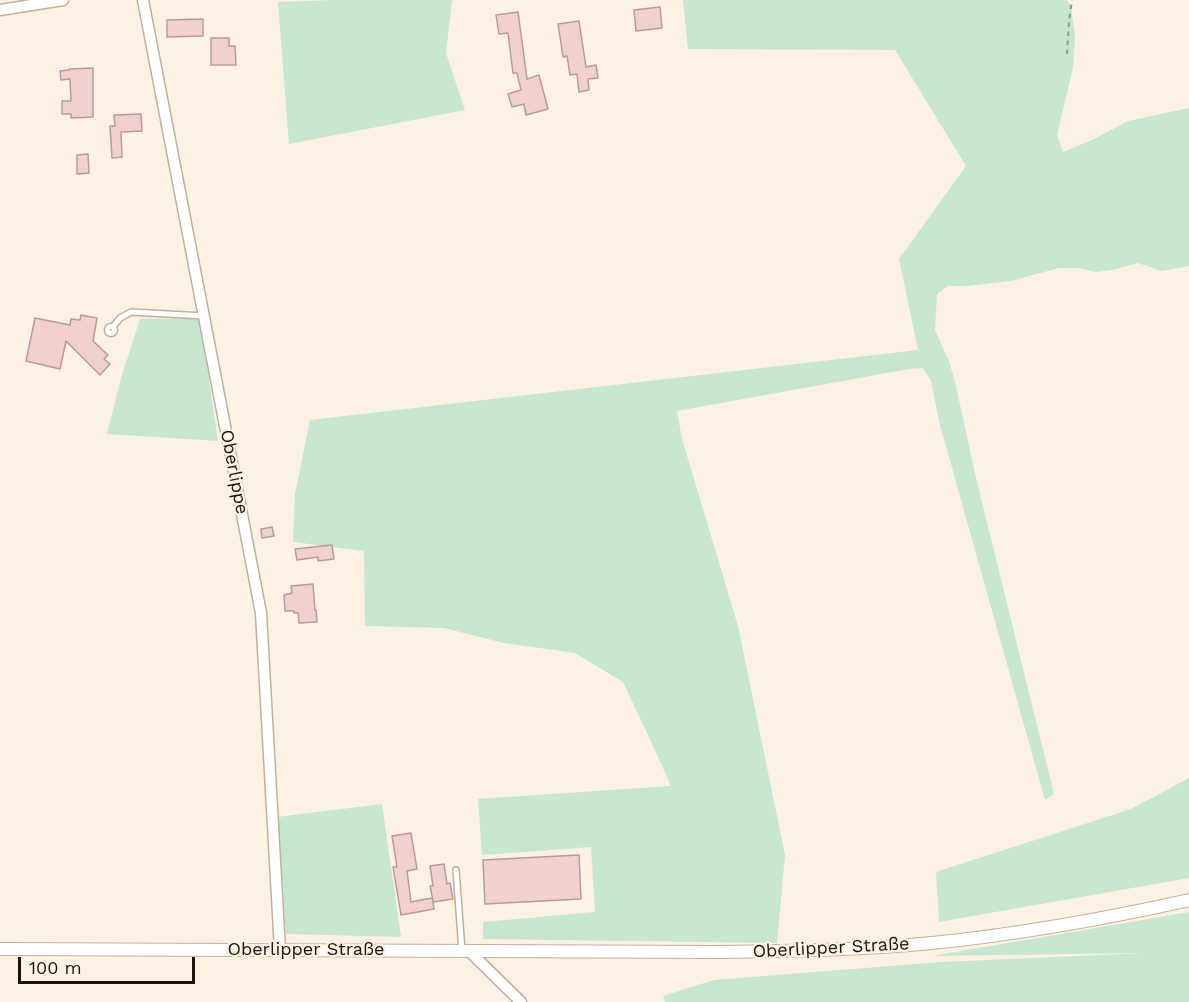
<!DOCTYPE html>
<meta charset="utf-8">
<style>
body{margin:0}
#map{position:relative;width:1189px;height:1002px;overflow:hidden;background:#fdf1e4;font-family:"Work Sans",sans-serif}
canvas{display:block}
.scale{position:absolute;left:18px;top:957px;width:177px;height:27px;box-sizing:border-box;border:3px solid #1a130b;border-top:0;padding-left:8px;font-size:18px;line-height:21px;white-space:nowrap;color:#1a130b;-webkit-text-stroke:4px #fdf1e4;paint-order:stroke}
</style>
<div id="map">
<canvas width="1189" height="1002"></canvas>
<div class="scale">100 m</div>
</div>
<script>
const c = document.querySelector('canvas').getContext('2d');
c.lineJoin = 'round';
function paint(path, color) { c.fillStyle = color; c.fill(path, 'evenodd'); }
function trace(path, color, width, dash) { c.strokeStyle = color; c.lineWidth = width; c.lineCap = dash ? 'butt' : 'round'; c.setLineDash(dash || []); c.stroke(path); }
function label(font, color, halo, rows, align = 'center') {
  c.font = font + ' "Work Sans",sans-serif'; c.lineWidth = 4.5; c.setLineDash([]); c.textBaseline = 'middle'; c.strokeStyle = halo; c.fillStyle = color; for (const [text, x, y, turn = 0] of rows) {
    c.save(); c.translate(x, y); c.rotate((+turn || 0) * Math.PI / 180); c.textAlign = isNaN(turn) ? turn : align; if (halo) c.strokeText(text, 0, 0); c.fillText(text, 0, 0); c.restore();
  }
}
paint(new Path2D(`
 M334,0H452L446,53L465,110L289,144L278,2Z
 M683,0H1067L1071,6L1075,37L1073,68L1057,135L1063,152L1092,140L1128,121L1189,108V266L1162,271L1138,263L1112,270L1095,272L1079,268H1059L1011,281L967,286H948L937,294L935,330L949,361L956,386L976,478L1054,794L1045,800L940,425L931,381L923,368L909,369L677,411L682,439L738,626L785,855L777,943L483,939V922L595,912L591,847L482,855L478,799L671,786L655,750L623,682L575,653L504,643L444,628L365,626L364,551L293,542L295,494L310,420L918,350L899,259L966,166L895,50L688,49Z
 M200,318L218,441L107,434L121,378L140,319Z
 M1189,778V878L939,922L936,872L1131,809Z
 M382,804L401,937L286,934L277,817Z
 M1189,912V1002H665L663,996L714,980L941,962L1145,953L932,956Z`), '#c7e6cf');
const building = new Path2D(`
 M660,7L662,28L636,31L634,10Z
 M518,12L527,79L539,75L548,109L526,115L524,104L512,107L508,94L521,90L517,73H513L508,33L499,34L496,15Z
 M203,19V36L167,37V20Z
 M579,21L586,67L596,65L598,78L588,79L589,90L579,92L577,74L570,75L567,56L563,57L558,24Z
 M211,38H229V46H235L236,65H211Z
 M93,68V117L71,118V114H62V101H71L70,79L61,80L60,71L69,70V69Z
 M141,114L142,131L121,132L122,157L112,158L110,126H115L114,115Z
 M88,154L89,173L77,174V155Z
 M81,315L97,318L93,341L108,355L104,359L110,364L100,375L66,341L60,369L26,361L35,318L70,325L71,319L80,320Z
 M272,527L274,536L262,538L261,529Z
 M332,545L334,559L318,561V557L297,560L295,549Z
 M313,584L315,610H316L317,622L299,623L298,613H294V611H285L284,595L292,593L291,586Z
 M411,833L417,869L407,871L411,902L432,898L433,901L430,886H433L430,866L444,864L447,884L450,883L453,899L433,902L434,909L401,915L393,867H397L392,836Z
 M579,855L581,899L485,904L483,860Z`);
paint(building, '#f1d1cf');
trace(building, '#b89a98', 1.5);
const service = new Path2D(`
 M107.5 330a3.5 3.5 0 1 1 7 0a3.5 3.5 0 1 1-7 0Z
 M113,327L120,318L131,312L204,316
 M456,870L462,951`);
const minor = new Path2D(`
 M143,0L261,613L280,950
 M0,10L63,0
 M469,951L521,1002`);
const tertiary = new Path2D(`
 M0,949L718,952C789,951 861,950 932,943C1019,934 1104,919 1189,900`);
trace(service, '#c3b09b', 8);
trace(minor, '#c3b09b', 13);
trace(tertiary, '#c3b09b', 14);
trace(new Path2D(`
 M1067,54L1069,21L1072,0`), '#9b9287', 2, [4.5, 4.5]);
trace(service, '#fff', 5);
trace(minor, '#fff', 10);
trace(tertiary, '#fff', 12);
label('18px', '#1a130b', '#fdf1e4', [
 ["Oberlippe",234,472,79],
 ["Oberlipper Straße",831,948,-3],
 ["Oberlipper Straße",306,950]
]);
</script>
